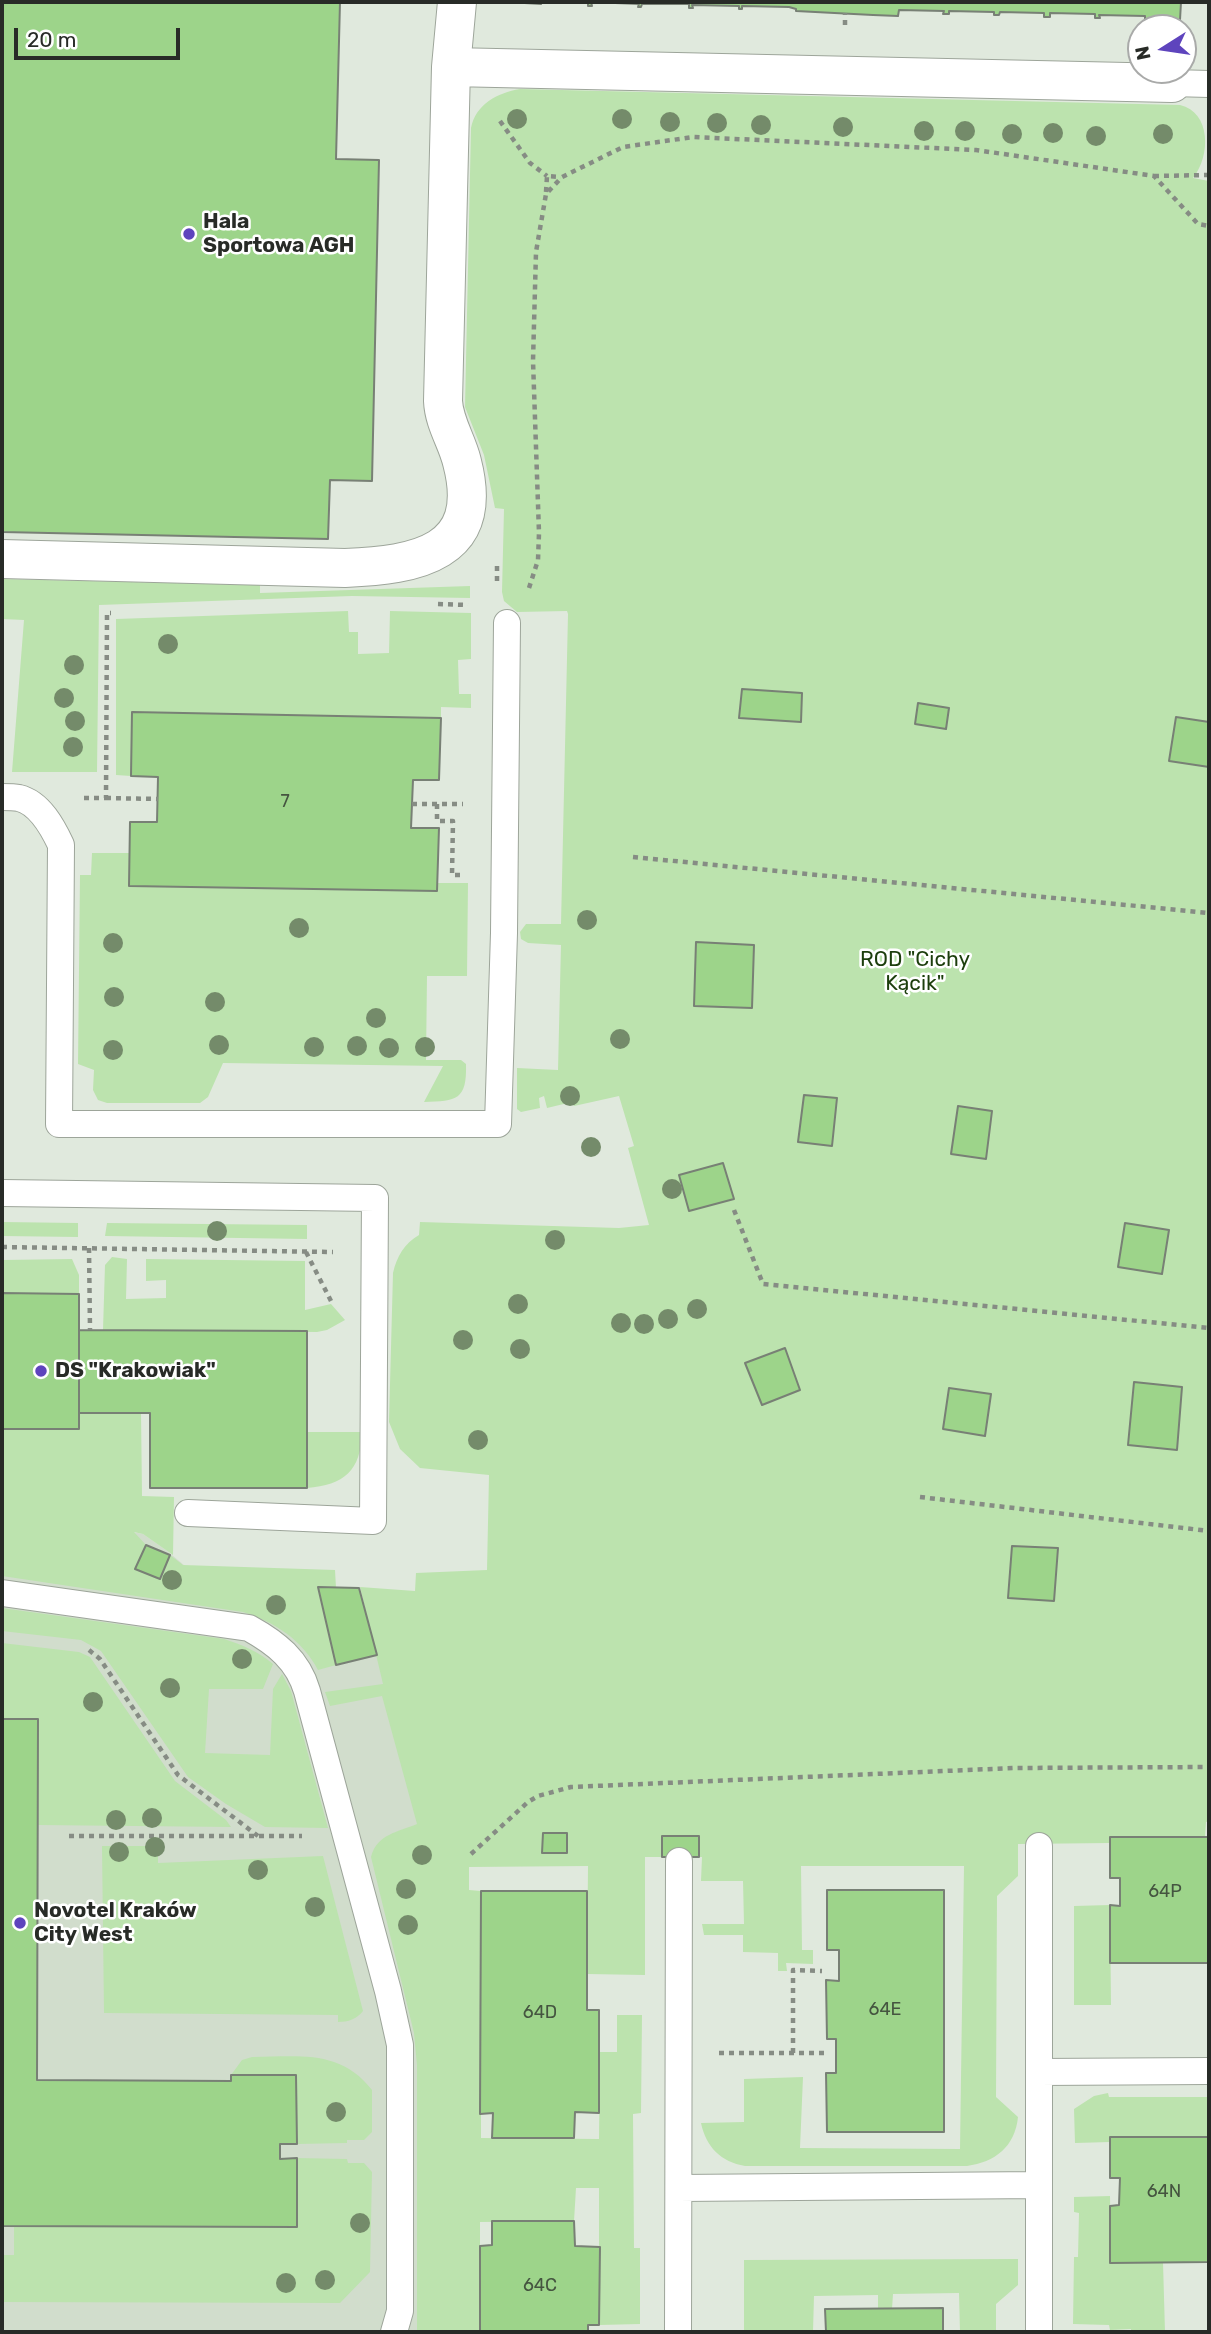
<!DOCTYPE html>
<meta charset="utf-8">
<style>
body{margin:0}
#map{position:relative;width:1211px;height:2334px;overflow:hidden;background:#e0e9dd;font-family:Rubik,sans-serif}
canvas{display:block}
.frame{position:absolute;inset:0;border:4px solid #282b27;pointer-events:none}
.north{position:absolute;left:1127px;top:14px;width:70px;height:70px;box-sizing:border-box;background:#fff;border:2px solid #a9aaa9;border-radius:50%;rotate:258deg;font-size:19px;font-weight:700;line-height:28px;text-align:center;color:#282b27}
.north::after{content:'';display:block;margin:auto;width:24px;height:32px;background:#5e44bd;clip-path:polygon(50% 0,100% 100%,50% 72%,0 100%)}
.scale{position:absolute;left:14px;top:28px;width:166px;height:32px;box-sizing:border-box;border:4px solid #282b27;border-top:0;padding-left:9px;font-size:21px;line-height:24px;white-space:nowrap;color:#282b27;-webkit-text-stroke:5px #fff;paint-order:stroke}
</style>
<div id="map">
<canvas width="1211" height="2334"></canvas>
<div class="frame"></div>
<div class="north">N</div>
<div class="scale">20 m</div>
</div>
<script>
const c = document.querySelector('canvas').getContext('2d');
c.lineJoin = 'round';
function paint(path, color) { c.fillStyle = color; c.fill(path, 'evenodd'); }
function trace(path, color, width, dash) { c.strokeStyle = color; c.lineWidth = width; c.lineCap = dash ? 'butt' : 'round'; c.setLineDash(dash || []); c.stroke(path); }
function label(font, color, halo, rows, align = 'center') {
  c.font = font + ' Rubik,sans-serif'; c.lineWidth = 5; c.setLineDash([]); c.textBaseline = 'middle'; c.strokeStyle = halo; c.fillStyle = color; for (const [text, x, y, turn = 0] of rows) {
    c.save(); c.translate(x, y); c.rotate((+turn || 0) * Math.PI / 180); c.textAlign = isNaN(turn) ? turn : align; if (halo) c.strokeText(text, 0, 0); c.fillText(text, 0, 0); c.restore();
  }
}
paint(new Path2D(`
 M133,1532L143,1534L166,1550L197,1576L318,1587L359,1588L377,1655L438,1851L442,2332H2V1540Z`), '#d1ddcc');
paint(new Path2D(`
 M520,89L1180,105C1211,112 1211,156 1193,178L1209,181V1821L1206,1822L1205,1837H1110V1843L1018,1844V1876L997,1896L996,2097L1018,2117C1015,2147 995,2162 967,2166H745C721,2162 706,2147 701,2123L744,2122V2079L803,2077L800,2148L960,2149L964,1866H801L802,1950H813V1964L786,1963L787,1971H778V1953L743,1952V1935H704L702,1924H744L743,1881H701L702,1857H645V1975L587,1974L588,1866L469,1867V1890L481,1891V2138L599,2139L600,2052H617V2015H642L641,2113L633,2114L634,2248H640V2324L599,2325V2188H576L574,2221L480,2222V2332H417V2065L414,2033L371,1857C377,1834 398,1832 417,1824L382,1696L330,1706L325,1692L383,1684L360,1587L415,1591L416,1573L487,1570L489,1475L420,1468L400,1449L389,1422L393,1273C397,1256 404,1244 419,1235L420,1222L619,1228L649,1225L628,1148L634,1146L619,1096L574,1106L572,1102L547,1108L544,1096L539,1098L540,1108L521,1112L517,1109V1068L558,1070L561,945L528,943L521,939L520,932L526,924H561L568,614L567,611L517,612L504,601L502,592L504,509L495,508L484,455L465,407L471,128C476,104 497,93 520,89Z
 M2,579L260,585V593L470,586V598L352,596L99,605L97,772H12L24,620L2,619Z
 M348,611L349,632H358V654L389,653L390,611L471,613V659L458,660L459,694H471V708L441,707V718L132,712L131,776L116,775V619Z
 M92,853H129V886L437,890V883H468L467,976H427L426,1060H461L466,1064C467,1100 457,1101 424,1102L443,1066L223,1063L208,1097L200,1103H107L98,1100L93,1090L94,1070L78,1064L80,875H91Z
 M2,1222L78,1223V1237L2,1236Z
 M107,1223L307,1225V1239L105,1236Z
 M112,1257L127,1259L126,1299L166,1298V1280L146,1281V1259L305,1261V1310L331,1304L345,1320L327,1330L317,1332L103,1330L105,1265Z
 M72,1259L79,1275V1294L2,1293V1260Z
 M141,1412L142,1496L174,1497L173,1555L143,1534L134,1532L146,1545L135,1569L160,1579L170,1555L183,1565L335,1570L336,1588H318L336,1665L318,1670C301,1639 276,1623 243,1612L2,1576V1429H78L79,1413Z
 M307,1432H362C361,1471 344,1485 307,1488Z
 M2,1608L224,1639C242,1645 258,1651 273,1664L263,1689H209L205,1753L270,1755L273,1689L282,1674L291,1691L328,1828L265,1827L226,1804L188,1777L101,1651L81,1640L2,1631Z
 M2,1643L79,1652L90,1657L175,1781L226,1820L231,1827L38,1825V1719H2Z
 M102,1846H158V1863L323,1856L363,2011C357,2019 348,2022 338,2022V2015L104,2013Z
 M1110,1905L1111,2005H1074V1906Z
 M252,2057C299,2057 340,2049 372,2090V2132L364,2140H347V2143L297,2144L296,2075H231L242,2060Z
 M1108,2093L1109,2097H1209V2137H1111L1110,2142L1075,2143L1074,2109L1094,2096Z
 M297,2158L347,2159L348,2163H364L372,2172L370,2272L340,2303L2,2302V2255H14V2226L296,2227Z
 M1110,2196L1111,2262H1163L1165,2332H1131V2329L1110,2330L1109,2325L1073,2324L1074,2257H1078L1079,2213L1074,2212V2197Z
 M1018,2259V2285L996,2304V2332H960L959,2293L893,2294L892,2309H878V2295L814,2296L813,2332H744V2260Z`), '#bce3ae');
const building = new Path2D(`
 M2,2H340L336,159L379,160L372,481L330,480L328,539L2,532Z
 M508,2H542L541,4Z
 M573,2H1181L1180,20L1145,19V16L1099,15L1100,18H1095V14L1050,13V17H1044V13L1000,12L999,15H994V12L949,11V14H943L944,11L899,10L898,16L873,15L796,11V9L789,7L742,6V9H739V6L692,5L693,8H689V4H642L641,7H638L639,4L591,2L592,6H588V2Z
 M742,689L802,693L801,722L739,718Z
 M918,703L949,708L946,729L915,724Z
 M132,712L441,718L439,780H413L411,828H439L437,891L129,886L130,822H157L158,777L131,776Z
 M1176,717L1209,722V767L1169,761Z
 M696,942L754,945L752,1008L694,1006Z
 M804,1095L837,1098L832,1146L798,1142Z
 M958,1106L992,1111L986,1159L951,1154Z
 M723,1163L734,1199L689,1211L679,1175Z
 M1125,1223L1169,1230L1162,1274L1118,1267Z
 M2,1293L79,1294V1429H2Z
 M79,1330L307,1331V1488H150V1413H79Z
 M785,1348L800,1390L762,1405L745,1363Z
 M1134,1382L1182,1387L1177,1450L1128,1445Z
 M949,1388L991,1394L985,1436L943,1429Z
 M146,1545L170,1555L160,1579L135,1569Z
 M1012,1546L1058,1548L1054,1601L1008,1598Z
 M318,1587L359,1588L377,1655L336,1665Z
 M2,1719H38L37,2080L231,2081V2075H296L297,2144H280V2159L297,2158V2227L2,2226Z
 M543,1833H567V1853H542Z
 M662,1836H699V1857H662Z
 M1110,1837H1209V1963H1110V1905L1120,1906V1878H1110Z
 M827,1890H944V2132H827L826,2073H836V2039H827L826,1980L839,1981V1950H827Z
 M481,1891H587V2010H599V2113L575,2112L574,2138H492L493,2113L480,2114Z
 M1110,2137H1209V2262L1110,2263V2206L1119,2205L1120,2178H1110Z
 M492,2221H574L575,2246L600,2247L599,2325H588V2332H480V2246L492,2245Z
 M943,2308V2332H826L825,2309Z`);
paint(building, '#9dd48a');
trace(building, '#788075', 2);
const lane = new Path2D(`
 M1172,83L1209,84
 M2,797C7,797 14,797 19,798C40,803 53,828 61,845L59,1124H498L504,933L507,623
 M2,1193L375,1198L373,1521L188,1513
 M2,1593L249,1628C276,1643 298,1660 307,1691L388,1991L400,2045V2311L394,2332
 M1039,1846V2332
 M1039,2072L1209,2071
 M679,2188L1039,2185
 M678,2332L679,1861`);
const street = new Path2D(`
 M451,67L1172,83
 M2,559L345,568C416,565 486,554 462,462C457,441 444,423 443,401L451,67L457,2`);
trace(lane, '#9da59a', 28);
trace(street, '#9da59a', 40);
trace(new Path2D(`
 M845,25V13
 M500,121L530,163L547,176
 M1154,176L1209,175
 M546,192L547,176L561,177
 M497,581V562
 M529,588L538,560L539,533L533,361L536,252L546,194L562,177L623,147L693,137L976,150L1154,176L1198,224L1209,226
 M438,604L468,605
 M84,798H106L107,613H111
 M106,798L158,799
 M412,804H463
 M437,804V821H453L452,875H463
 M633,857L1209,913
 M734,1210L763,1284L1209,1328
 M2,1247L333,1252
 M89,1248L90,1330
 M306,1252L331,1301
 M920,1497L1209,1531
 M89,1650L100,1659L178,1775L258,1836
 M69,1836H302
 M471,1854L528,1802L538,1796L571,1787L1014,1768L1209,1767
 M719,2053H824
 M793,2053V1970L822,1971`), '#868c84', 4.5, [5, 5]);
trace(lane, '#fff', 26);
trace(street, '#fff', 38);
c.fillStyle = '#748b6a';
for (const [x, y] of [
 [517,119],
 [622,119],
 [670,122],
 [717,123],
 [761,125],
 [843,127],
 [924,131],
 [965,131],
 [1053,133],
 [1012,134],
 [1163,134],
 [1096,136],
 [168,644],
 [74,665],
 [64,698],
 [75,721],
 [73,747],
 [587,920],
 [299,928],
 [113,943],
 [114,997],
 [215,1002],
 [376,1018],
 [620,1039],
 [219,1045],
 [357,1046],
 [314,1047],
 [425,1047],
 [389,1048],
 [113,1050],
 [570,1096],
 [591,1147],
 [672,1189],
 [217,1231],
 [555,1240],
 [518,1304],
 [697,1309],
 [668,1319],
 [621,1323],
 [644,1324],
 [463,1340],
 [520,1349],
 [478,1440],
 [172,1580],
 [276,1605],
 [242,1659],
 [170,1688],
 [93,1702],
 [152,1818],
 [116,1820],
 [155,1847],
 [119,1852],
 [422,1855],
 [258,1870],
 [406,1889],
 [315,1907],
 [408,1925],
 [336,2112],
 [360,2223],
 [325,2280],
 [286,2283]
]) { c.beginPath(); c.arc(x, y, 10, 0, 2 * Math.PI); c.fill(); }
for (const [x, y, r, color] of [
 [189,234,7,"#5e44bd"],
 [41,1371,7,"#5e44bd"],
 [20,1923,7,"#5e44bd"]
]) { const dot = new Path2D(); dot.arc(x, y, r, 0, 2 * Math.PI); c.fillStyle = color; c.fill(dot); trace(dot, '#fff', 2.5); }
label('18px', '#455540', null, [
 ["7",285,802],
 ["64P",1165,1892],
 ["64E",885,2010],
 ["64D",540,2013],
 ["64N",1164,2192],
 ["64C",540,2286]
]);
label('bold 21px', '#282b27', '#fff', [
 ["Hala",203,222],
 ["Sportowa AGH",203,246],
 ["DS \"Krakowiak\"",55,1371],
 ["Novotel Kraków",34,1911],
 ["City West",34,1935]
], 'left');
label('21px', '#1c3e0c', '#fff', [
 ["ROD \"Cichy",915,960],
 ["Kącik\"",915,984]
]);
</script>
